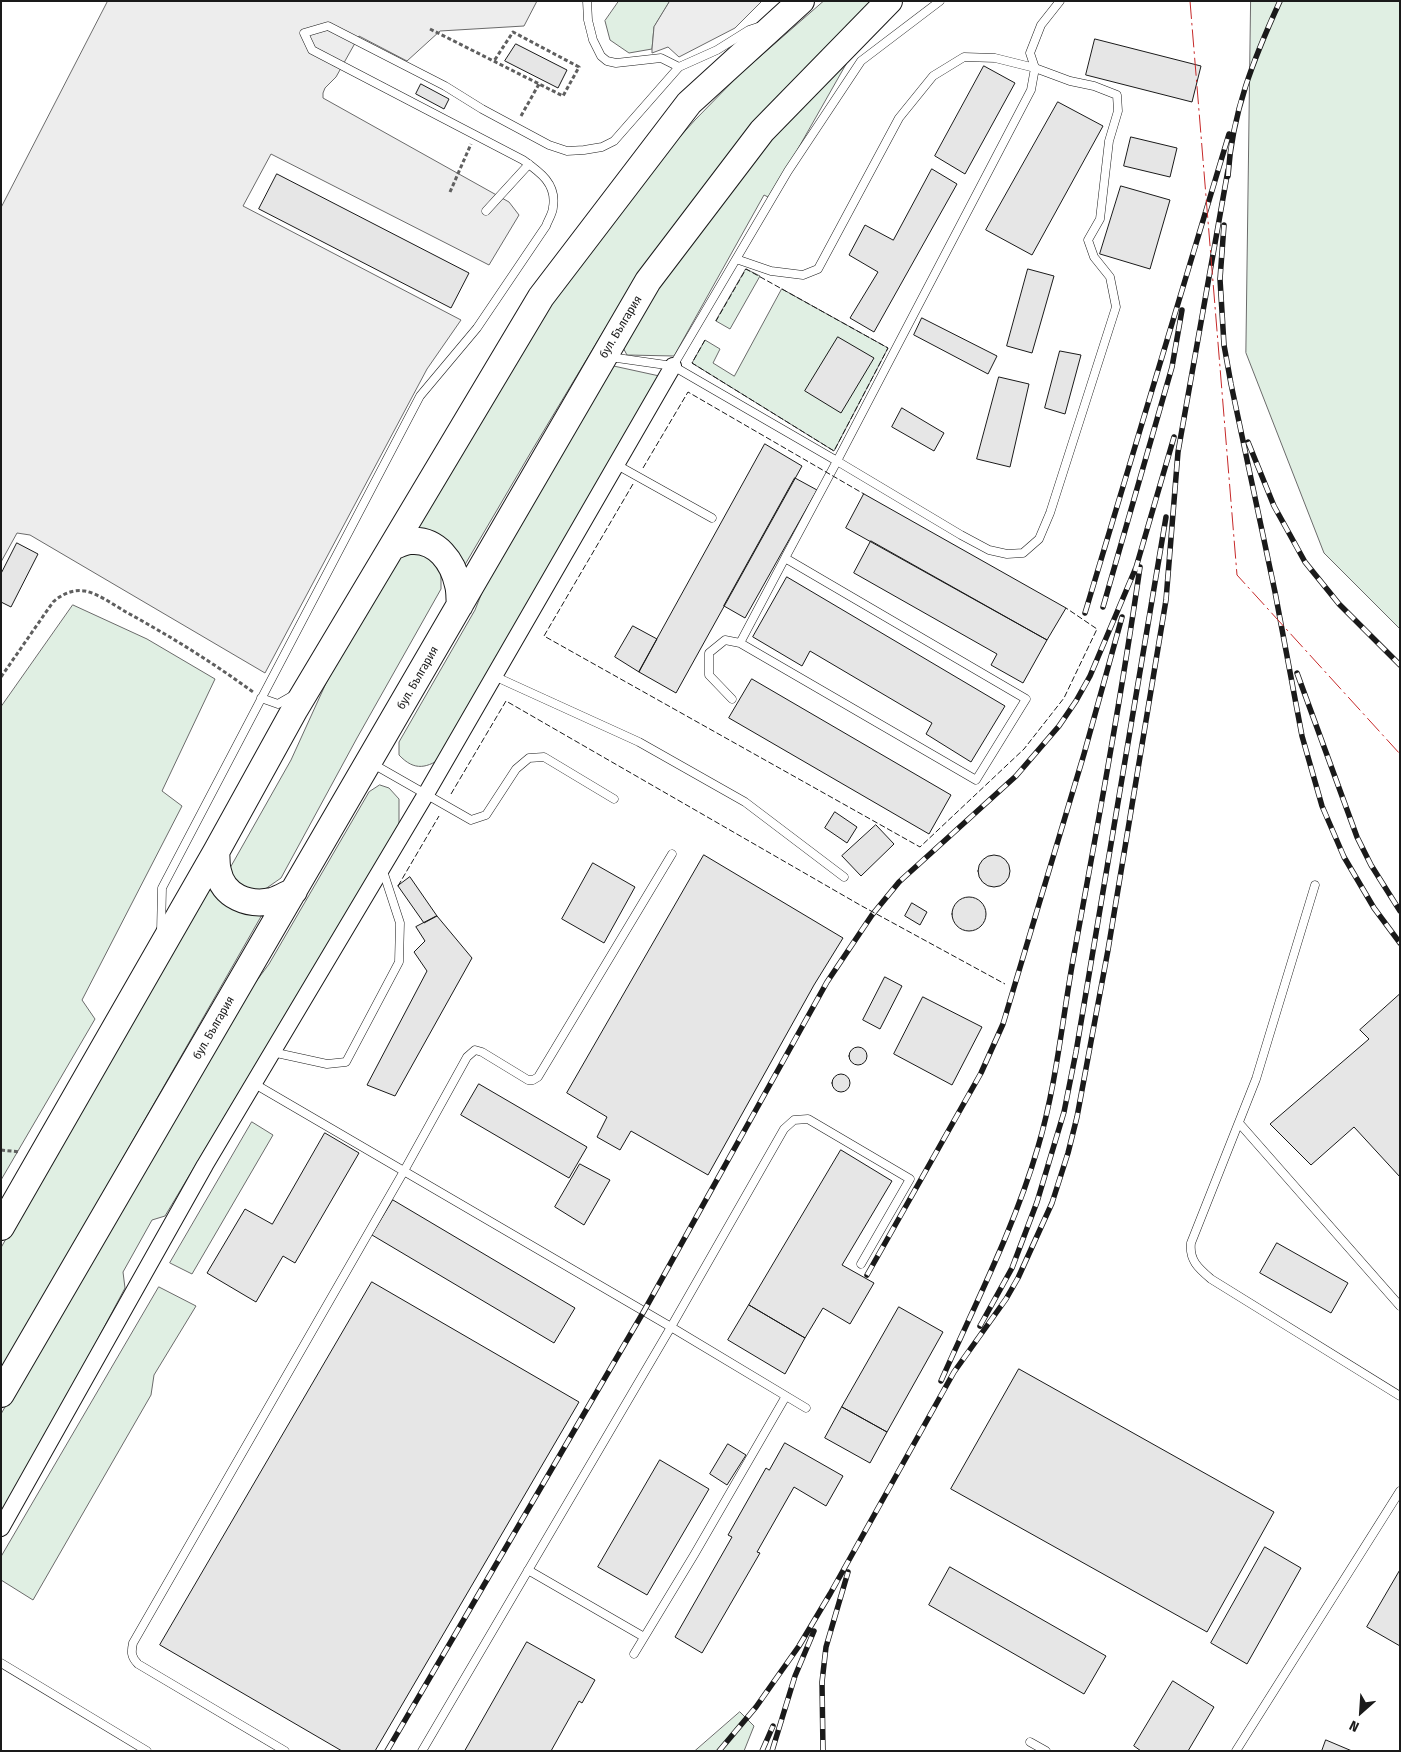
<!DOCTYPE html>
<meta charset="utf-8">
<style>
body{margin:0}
#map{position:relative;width:1401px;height:1752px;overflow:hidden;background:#fff;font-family:"Fira Sans Condensed",sans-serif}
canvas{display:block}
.frame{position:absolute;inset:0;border:2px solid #1a1a1a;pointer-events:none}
.north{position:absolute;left:1336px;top:1687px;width:50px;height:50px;-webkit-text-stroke:4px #fff;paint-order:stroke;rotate:206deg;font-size:14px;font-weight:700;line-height:20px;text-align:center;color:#1a1a1a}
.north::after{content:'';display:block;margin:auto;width:18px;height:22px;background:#1a1a1a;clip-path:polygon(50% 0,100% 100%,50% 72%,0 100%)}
</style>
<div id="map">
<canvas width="1401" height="1752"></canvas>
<div class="frame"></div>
<div class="north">N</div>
</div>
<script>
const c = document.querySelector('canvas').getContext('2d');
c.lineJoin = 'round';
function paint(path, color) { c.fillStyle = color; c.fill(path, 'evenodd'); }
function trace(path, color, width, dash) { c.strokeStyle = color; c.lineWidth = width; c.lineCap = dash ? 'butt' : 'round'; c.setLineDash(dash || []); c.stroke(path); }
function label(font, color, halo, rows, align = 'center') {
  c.font = font + ' "Fira Sans Condensed",sans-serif'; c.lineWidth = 4; c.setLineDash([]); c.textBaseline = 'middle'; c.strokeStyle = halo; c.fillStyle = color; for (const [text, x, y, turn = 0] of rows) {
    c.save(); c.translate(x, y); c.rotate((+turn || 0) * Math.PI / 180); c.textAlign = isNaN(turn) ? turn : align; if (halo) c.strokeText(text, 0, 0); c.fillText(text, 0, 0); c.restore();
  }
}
const green = new Path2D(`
 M619,1H670L654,27L652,49L629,53L610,40L605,21Z
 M824,1H881L606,327L531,452L463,568L412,532L529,335L650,170L695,120L739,75Z
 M1251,1H1400V629L1324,553L1246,353Z
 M849,59L770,198L764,195L674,356L627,355L621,344L659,281L761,151L804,102Z
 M746,269L760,276L730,329L716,321Z
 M782,289L888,348L834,451L692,363L705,340L720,349L713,363L734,376Z
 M609,365L664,377L445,756C427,768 415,772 399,755V742L475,610L499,550Z
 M413,552L431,554L441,571V589L357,738L281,878L261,892L235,884L230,868L291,760L327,681L399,558Z
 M73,605L147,639L215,679L162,791L182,806L82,1000L95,1019L1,1180V707Z
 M380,785L389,788L399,799V825L165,1216L152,1220L123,1272L125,1288L38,1451L1,1512V1414L232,1014L269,964L369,792Z
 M212,881L263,913L1,1371V1248Z
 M252,1122L273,1135L192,1274L170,1263Z
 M159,1287L196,1306L154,1375L151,1395L33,1600L1,1580V1557Z
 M740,1712L754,1726L744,1751H695Z`);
paint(green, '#e0efe3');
trace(green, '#6a6a6a', 1);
const parking = new Path2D(`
 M108,1H537L524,26L440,31L407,61L359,36L336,77L325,88L323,93V98L509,202L519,215L489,265L271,154L243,206L461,320L427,369L265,673L30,535L17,533L1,562V208Z
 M670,1H762L735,28L679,57L668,47L652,53V49L654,27Z`);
paint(parking, '#ededed');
trace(parking, '#6a6a6a', 1);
const building = new Path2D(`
 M1095,39L1201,66L1192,102L1086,75Z
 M516,44L567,70L558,88L505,61Z
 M984,66L1015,83L965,174L935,156Z
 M421,84L449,99L444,109L416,94Z
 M1058,102L1103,126L1032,255L986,230Z
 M1131,137L1177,148L1170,177L1124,166Z
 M932,169L957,184L874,332L850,318L878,272L849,255L865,225L893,240Z
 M277,174L469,273L451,308L259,209Z
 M1121,186L1170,200L1150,269L1100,254Z
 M1028,269L1054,276L1032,353L1007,346Z
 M922,318L997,356L988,374L914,335Z
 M838,337L874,358L841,413L805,391Z
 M1060,351L1081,355L1065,414L1045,408Z
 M999,377L1029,384L1010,467L977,459Z
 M902,408L944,433L934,451L892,427Z
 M765,444L802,466L676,693L639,672Z
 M795,478L817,490L745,618L724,606Z
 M864,494L1066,608L1047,640L846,528Z
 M871,541L1047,640L1023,683L991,665L997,654L854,573Z
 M17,543L38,554L11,607L1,602V574Z
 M787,577L1005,706L971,762L926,734L932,723L810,651L802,666L753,637Z
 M633,626L657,639L639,672L615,657Z
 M752,679L951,795L929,834L729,718Z
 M835,812L857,827L847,843L825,828Z
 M876,825L894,844L861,876L842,856Z
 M978 871a16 16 0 1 1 32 0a16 16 0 1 1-32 0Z
 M704,855L843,938L814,985L708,1175L631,1131L620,1150L597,1137L607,1117L567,1093Z
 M593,863L635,887L604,943L562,919Z
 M410,877L437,916L424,923L398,886Z
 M952 914a17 17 0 1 1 34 0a17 17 0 1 1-34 0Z
 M912,903L927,912L920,925L905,916Z
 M437,916L472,958L395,1096L367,1085L427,971L414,952L425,941L416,927Z
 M885,977L902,986L880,1029L863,1020Z
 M1400,994V1177L1354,1127L1311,1165L1270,1124L1369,1039L1360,1030Z
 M923,997L982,1027L952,1085L894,1054Z
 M849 1056a9 9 0 1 1 18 0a9 9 0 1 1-18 0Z
 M832 1083a9 9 0 1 1 18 0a9 9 0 1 1-18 0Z
 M479,1084L587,1147L569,1178L461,1115Z
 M325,1133L359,1153L295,1263L283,1256L256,1302L207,1273L245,1209L272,1224Z
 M841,1150L892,1181L842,1265L874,1283L850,1324L823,1308L805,1338L749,1305Z
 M580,1164L610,1180L584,1225L555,1207Z
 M393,1200L575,1308L554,1343L372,1235Z
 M1277,1243L1348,1283L1331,1313L1260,1273Z
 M372,1282L579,1402L375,1751H342L160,1645Z
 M749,1305L805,1338L785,1374L728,1340Z
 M899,1307L943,1332L887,1432L842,1407Z
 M1019,1369L1274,1512L1207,1632L951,1489Z
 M842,1407L887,1432L870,1463L825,1438Z
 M785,1443L843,1476L826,1506L794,1487L757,1552L760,1553L702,1653L675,1637L732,1537L728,1535L766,1468L769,1470Z
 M728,1444L746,1455L727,1485L710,1474Z
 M660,1460L709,1489L647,1595L598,1567Z
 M1265,1547L1301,1568L1247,1664L1211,1643Z
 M950,1567L1106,1656L1084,1694L929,1605Z
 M1400,1570V1646L1367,1627Z
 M527,1642L595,1680L582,1703L579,1701L551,1751H465Z
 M1173,1681L1214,1707L1188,1751H1141L1134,1746Z
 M1326,1740L1352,1751H1322Z`);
paint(building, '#e6e6e6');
trace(building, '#1a1a1a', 1);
const service = new Path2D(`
 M587,1L588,20L593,40L601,56L607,61L616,63L661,58L679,67
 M486,211L529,164
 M736,259L771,271L803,275L818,269L899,118L933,76L964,57L995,58L1035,68L1070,81L1094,86L1117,95L1118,111L1109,141L1100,219L1088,240L1094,257L1110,277L1116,307L1050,513L1039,539L1023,553L1007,554L989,550L961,535L837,461L1031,90L1035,68L1030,53L1041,25L1060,1
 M610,357L673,366L837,461L785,558
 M673,366L788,171L861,61L940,1
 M617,465L712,518
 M494,676L639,742L745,802L844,877
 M261,698L278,704L292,696
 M732,699L709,675V653L725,640L740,643L976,780L1026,699L785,558L740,643
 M373,764L471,820L486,815L516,769L529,758L544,757L614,799
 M1315,885L1256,1079L1191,1243C1189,1260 1198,1268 1211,1279L1400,1396
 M161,932L162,888L420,396L477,328L546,226C548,220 553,213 553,207C557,184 540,172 523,160L312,50L304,33L328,26L445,86L482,109L549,145L567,151L584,150L602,147L614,141L679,67L717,50L749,30L758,27
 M272,1052L327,1064L346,1062L399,962L400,923L383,871
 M253,1083L671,1327L806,1408
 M1239,1123L1400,1306
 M528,1570L644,1637
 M634,1654L694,1555L786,1396
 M1,1663L147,1751
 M1030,1742L1046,1751
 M285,1751L138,1664C131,1657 131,1652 133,1643L404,1171L467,1057L475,1050L482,1052L528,1080H533L538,1077L672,854
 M422,1751L671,1327L784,1129L794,1120L808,1119L910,1179L861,1264
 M1236,1751L1400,1491`);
const minor = new Path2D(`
 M1,1528L205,1165L426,794L673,366`);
const trunk = new Path2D(`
 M392,547C398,545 404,541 411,541C437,539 453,562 458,585C460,592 459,599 460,605
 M216,852C217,858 216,865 218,871C223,897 249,906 272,901C279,899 287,894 294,891
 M1,1227L216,852L295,709L541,297L689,103L801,1
 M1,1394L648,281L762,131L889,1`);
trace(service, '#1a1a1a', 9);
trace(minor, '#1a1a1a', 18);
trace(trunk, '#1a1a1a', 28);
trace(new Path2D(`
 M430,29L563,96L579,67L513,32L494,61
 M521,116L539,84
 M450,192L471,144
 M1,677L53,602C62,594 73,589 85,591C99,594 114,605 126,612C170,636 212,662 253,692
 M1,1150L20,1152`), '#5f5f5f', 3, [4, 2.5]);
trace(service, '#fff', 8);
trace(minor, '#fff', 16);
trace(trunk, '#fff', 26);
const rail = new Path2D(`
 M1228,176C1232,112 1254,58 1280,1
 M1224,225L1220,279L1224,345L1231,384L1275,592L1302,736L1322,806L1344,857L1374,908L1400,943
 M1248,442L1274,506L1305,562L1339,604L1400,665
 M1135,571L1174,437
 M1103,607L1172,367L1182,310
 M1085,613L1229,134
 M1297,673L1357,837L1371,865L1400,911
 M867,1275L981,1073L1003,1024L1084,754L1122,617
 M980,1326L1012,1268L1037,1202L1064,1112L1076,1052L1166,517
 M941,1381C975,1304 1014,1229 1038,1147C1056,1086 1062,1022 1073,960C1097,829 1121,699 1140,567
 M387,1751L644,1311L827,982L872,915L899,882L1016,776L1059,726L1076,701L1090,676L1137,565
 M719,1751L756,1707L799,1646L830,1594L954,1372L1006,1299L1018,1278L1052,1203L1068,1153L1077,1117L1108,950L1166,600L1178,452L1228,170
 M762,1751L773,1726
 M772,1751L795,1676L814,1631
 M823,1751L822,1682L826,1647L848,1572`);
trace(rail, '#1a1a1a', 5.5);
trace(rail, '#fff', 4, [11]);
trace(new Path2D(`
 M705,340L692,363L834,451L888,348L746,269L716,321
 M643,468L688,392L864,494
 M633,484L544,636L920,847L1024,749L1064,698L1097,629L1066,608
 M451,794L506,701L860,905L1005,984
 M398,886L439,816`), '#1a1a1a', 1, [6, 2.5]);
trace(new Path2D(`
 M1190,1L1237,575L1400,754`), '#c62828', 1, [18, 4, 2.5, 4]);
label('12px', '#1a1a1a', '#fff', [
 ["бул. България",621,327,-59],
 ["бул. България",418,678,-60],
 ["бул. България",214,1028,-60]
]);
</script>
